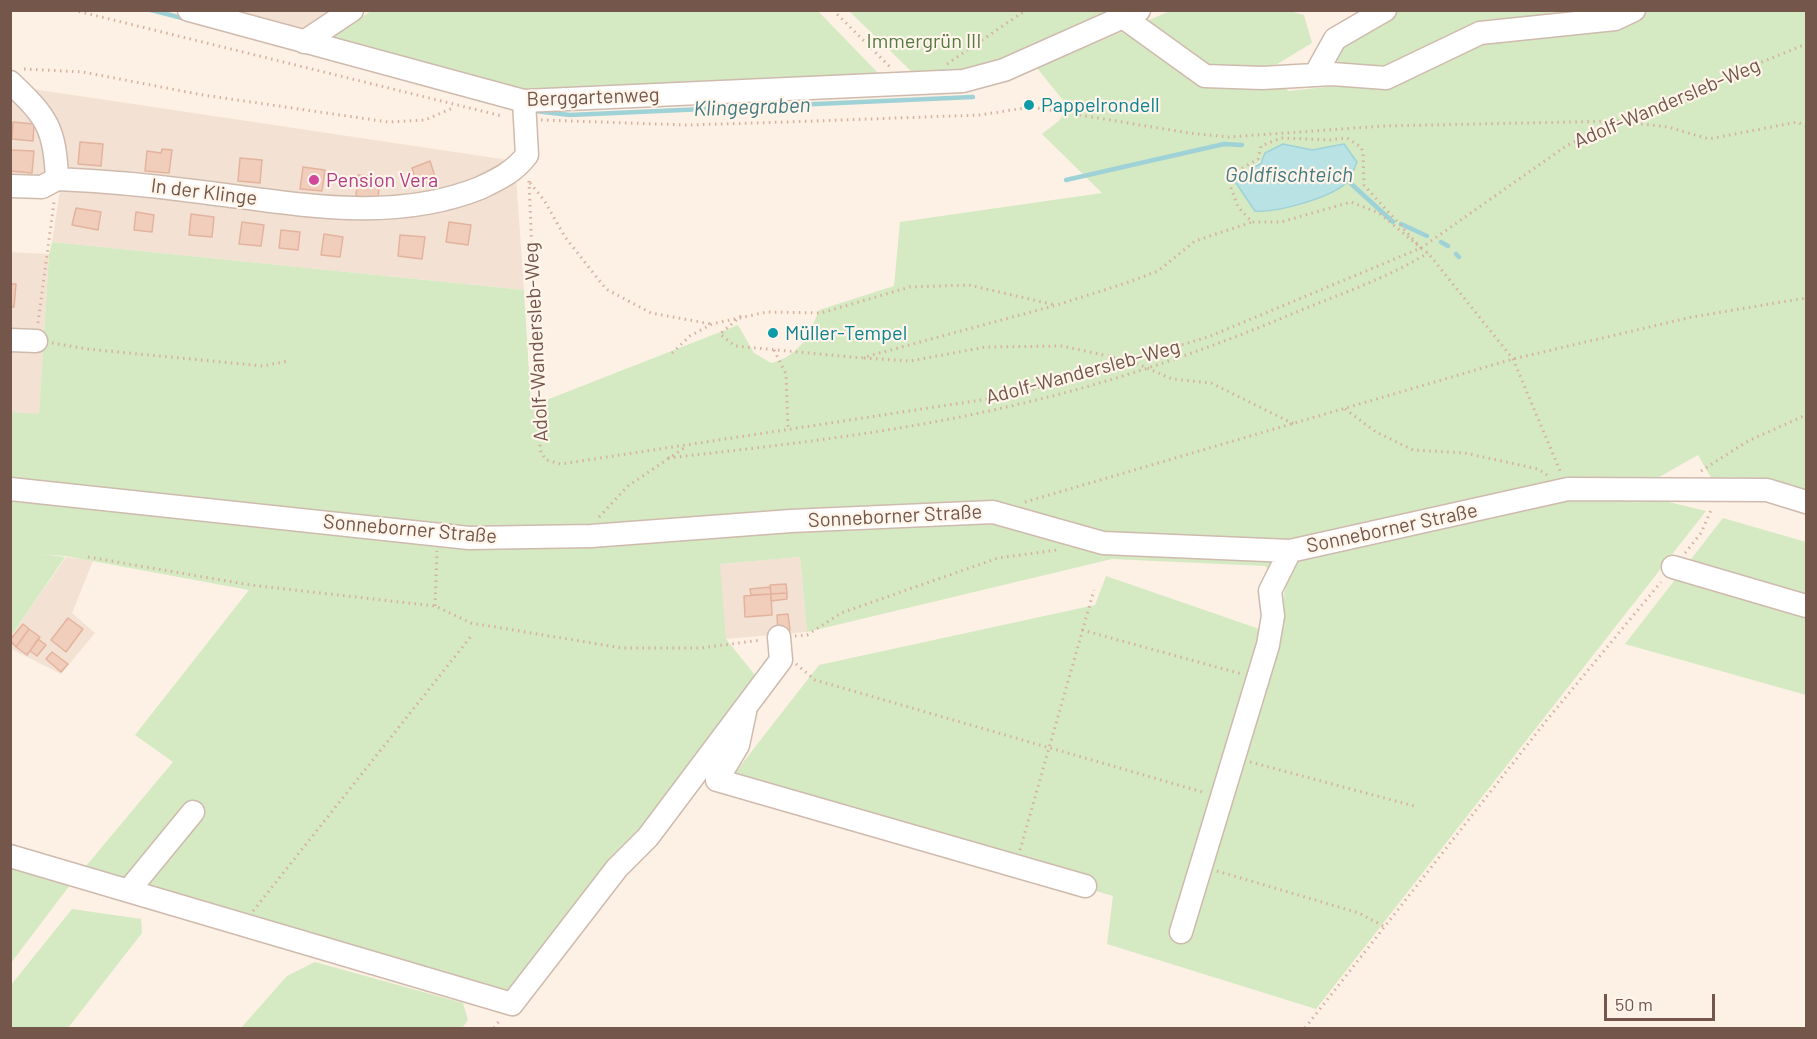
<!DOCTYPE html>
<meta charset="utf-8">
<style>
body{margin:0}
#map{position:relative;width:1817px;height:1039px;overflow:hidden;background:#fcf1e4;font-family:Barlow,sans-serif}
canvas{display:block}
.frame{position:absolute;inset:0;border:12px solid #74564a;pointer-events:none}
.scale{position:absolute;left:1604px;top:994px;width:111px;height:27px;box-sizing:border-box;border:3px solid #74564a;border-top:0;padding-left:8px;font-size:18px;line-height:21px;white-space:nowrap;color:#74564a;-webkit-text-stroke:4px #fff5ea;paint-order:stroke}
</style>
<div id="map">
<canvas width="1817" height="1039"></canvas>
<div class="frame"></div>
<div class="scale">50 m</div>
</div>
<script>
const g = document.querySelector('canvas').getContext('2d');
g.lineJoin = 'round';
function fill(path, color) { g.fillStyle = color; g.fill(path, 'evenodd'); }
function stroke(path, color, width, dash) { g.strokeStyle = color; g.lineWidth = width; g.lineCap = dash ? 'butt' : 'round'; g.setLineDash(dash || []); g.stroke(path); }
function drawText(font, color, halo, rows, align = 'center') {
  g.font = font + ' Barlow,sans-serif'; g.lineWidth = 4.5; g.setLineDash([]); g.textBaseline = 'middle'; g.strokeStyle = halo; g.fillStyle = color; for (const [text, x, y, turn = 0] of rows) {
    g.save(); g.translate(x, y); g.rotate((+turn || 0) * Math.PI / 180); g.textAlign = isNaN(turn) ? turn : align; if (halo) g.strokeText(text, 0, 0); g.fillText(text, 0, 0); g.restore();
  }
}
fill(new Path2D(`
 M227,11H333L303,31Z
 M26,88L515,161L524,290L52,242L60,190Z
 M10,92L32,110L48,158L44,181L11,178Z
 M10,252L49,254L39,415L11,412Z
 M66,557L93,561L72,613L95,633L61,674L11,649V636Z
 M800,557L807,632L726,639L719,564Z`), '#f3e2d3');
fill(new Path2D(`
 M1286,10L1304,15L1312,43L1274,66L1288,91L1364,83L1348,76L1318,46L1381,11H1806V495L1714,483L1698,455L1631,493L1706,511L1316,1009L1107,944L1113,896L727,783L819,665L1095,605L1106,576L1265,631L1274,647L1286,584L1265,566L1112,559L807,632L800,557L720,564L726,639L759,680L507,995L86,866L173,762L135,735L249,590L65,556L40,554L65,557L11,636V412L39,414L49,254L52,242L524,290L531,406L738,325L754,353L771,363C799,356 809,336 819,310L894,286L900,222L1102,193L1042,134L1060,120L1066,104L1037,68L1170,11ZM1283,144L1312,150L1344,144L1256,211L1234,180Z
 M371,11H818L878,73L532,92L332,37Z
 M849,11H1119L972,72L913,73Z
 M1723,518L1806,542V695L1625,644Z
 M11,864L73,881L11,963Z
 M72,909L141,919L142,933L68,1028H11V985Z
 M315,962L463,1003L468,1020L462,1028H241L287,976Z`), '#d5e9c3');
const water = new Path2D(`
 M1283,144L1312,150L1344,144L1357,162C1354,168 1352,175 1349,180C1335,197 1277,213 1255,211L1234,180L1261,163L1265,153Z`);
fill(water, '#b9e2e5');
stroke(water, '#9fd2d7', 1.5);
stroke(new Path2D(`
 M151,10L186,19
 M535,111L570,115L973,97
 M1343,179L1348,181L1393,222
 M1066,180L1224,144L1242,145
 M1401,224L1427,236
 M1441,242L1448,246
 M1456,254L1459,257`), '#9fd2d7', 4.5);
const building = new Path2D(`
 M13,122L34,124L33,141L12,139Z
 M80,142L103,144L101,166L78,164Z
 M162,149L172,150L169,173L145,171L147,151L161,153Z
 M10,150L34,151L32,173L10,171Z
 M240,158L262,160L260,183L238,181Z
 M430,161L436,180L418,187L412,168Z
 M303,167L325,170L322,191L300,189Z
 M358,175L380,177L378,199L356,196Z
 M76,208L101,212L98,230L72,225Z
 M136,212L154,215L152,232L134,230Z
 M191,214L214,217L212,237L189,235Z
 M242,222L264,225L261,246L239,244Z
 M449,222L471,225L468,245L446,242Z
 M281,230L300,232L298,250L279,248Z
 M324,234L343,237L340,257L321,255Z
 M400,235L425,237L422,259L398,256Z
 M10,284H16L14,307H10Z
 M767.5 333a5.5 5.5 0 1 1 11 0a5.5 5.5 0 1 1-11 0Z
 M786,584L787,593L771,594L770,585Z
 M770,587L771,594L751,595L750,589Z
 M787,593V599L771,601V594Z
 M771,594L772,615L745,617L744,596Z
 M788,614L790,630L778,632L777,615Z
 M68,618L83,629L66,652L51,640Z
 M23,624L29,629L16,647L10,640Z
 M29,629L40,637L27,655L16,647Z
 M38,639L46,645L37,656L30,651Z
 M52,652L68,664L61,672L46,659Z`);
fill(building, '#f1cdbc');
stroke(building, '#e3b39d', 1.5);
const minor = new Path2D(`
 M189,10L524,101L963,81L1004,70L1139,10
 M1123,17L1205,76L1262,78L1332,74L1386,78L1480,33L1615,19L1634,10
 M304,42L352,10
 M1315,75L1335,39L1385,10
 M10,82C47,117 55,128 57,179C103,181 148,185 193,191C288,202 388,225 480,188C499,179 514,172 527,155L524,101
 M10,186L42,187L57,179
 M10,340L36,341
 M10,489L469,538L591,536L791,521L993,512L1103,543L1290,551L1568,489L1767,490L1806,502
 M1673,567L1806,606
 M745,712L738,745L717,780L1085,886
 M10,856L512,1004L617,868L648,837L781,660L779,637
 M129,890L193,812
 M1181,932L1268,645L1273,616L1270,591L1290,551`);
stroke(minor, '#cfbaae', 25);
stroke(new Path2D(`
 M73,10L502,116
 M645,10H671
 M833,10L890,67
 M947,64L1026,10
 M24,69L83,72L203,95L388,122L425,120L455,107
 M541,120L687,125L787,122L980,115L1031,107L1189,133L1229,137L1383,126L1618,121L1668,127L1709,139L1797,122L1806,126
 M529,181L540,450L546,460L561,464L1014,395L1208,337L1421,248L1566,146L1618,121L1806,44
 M530,183L544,200L565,237L606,289L651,313L711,324
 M1421,248L1364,185L1363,153L1361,147L1347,138L1329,140L1281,138L1261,146L1258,159L1227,177L1238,207L1252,222H1281L1351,202L1379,213L1421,248L1428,253L1513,359L1561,473
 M741,316L720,334L735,346L861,358L1057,305L1126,283L1158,271L1195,241L1252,222
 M38,323L54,202
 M52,343L87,349L263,366L288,361
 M774,350L786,374L788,429
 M672,353L690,336L712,324L767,312L821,313L910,287L969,285L1055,305
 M864,358L910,361L986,347L1062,346L1131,361L1172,379L1211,383L1294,424
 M1345,409L1376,432L1413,450L1465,453L1538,469L1547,475
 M668,458C784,445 901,432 1015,405C1112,383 1207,350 1299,311C1343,293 1387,278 1428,253
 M1701,471L1748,441L1806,415
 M1025,502L1513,359L1692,317L1806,298
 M599,517L628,486L684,448
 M1685,553L1701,533L1712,508
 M88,557L250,585L435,606L471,623L622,648H700L762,640
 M435,606L437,551
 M1082,630L1242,674
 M795,636L807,635L841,613L998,558L1057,550
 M796,664L815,680L1206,793
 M1250,762L1418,807
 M1020,850L1094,590
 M1217,871L1359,913L1385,927
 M253,911L472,635
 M494,1028L500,1020
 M1305,1028L1546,721L1661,582`), '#d6b19f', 3, [1.5, 4.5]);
stroke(minor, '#fff', 22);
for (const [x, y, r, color] of [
 [1029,105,6,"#0f9aa8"],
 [314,180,6,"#d1479c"],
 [773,333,6,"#0f9aa8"]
]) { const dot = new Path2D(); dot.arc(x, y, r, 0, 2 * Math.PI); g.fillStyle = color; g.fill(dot); stroke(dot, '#fff5ea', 2); }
drawText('20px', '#567942', '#fff5ea', [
 ["Immergrün III",924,41]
]);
drawText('20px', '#74564a', '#fff5ea', [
 ["Berggartenweg",593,97,-2],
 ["Adolf-Wandersleb-Weg",1667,103,-23],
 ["In der Klinge",204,192,7],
 ["Adolf-Wandersleb-Weg",536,342,-93],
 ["Adolf-Wandersleb-Weg",1083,372,-15],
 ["Sonneborner Straße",895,516,-3],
 ["Sonneborner Straße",1392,528,-12],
 ["Sonneborner Straße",410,529,5]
]);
drawText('20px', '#0d838f', '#fff5ea', [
 ["Pappelrondell",1041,105],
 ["Müller-Tempel",785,333]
], 'left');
drawText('20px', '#b23c85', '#fff5ea', [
 ["Pension Vera",326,180]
], 'left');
drawText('italic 21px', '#417a80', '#fff5ea', [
 ["Klingegraben",752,107,-2],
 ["Goldfischteich",1289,175]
]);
</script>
